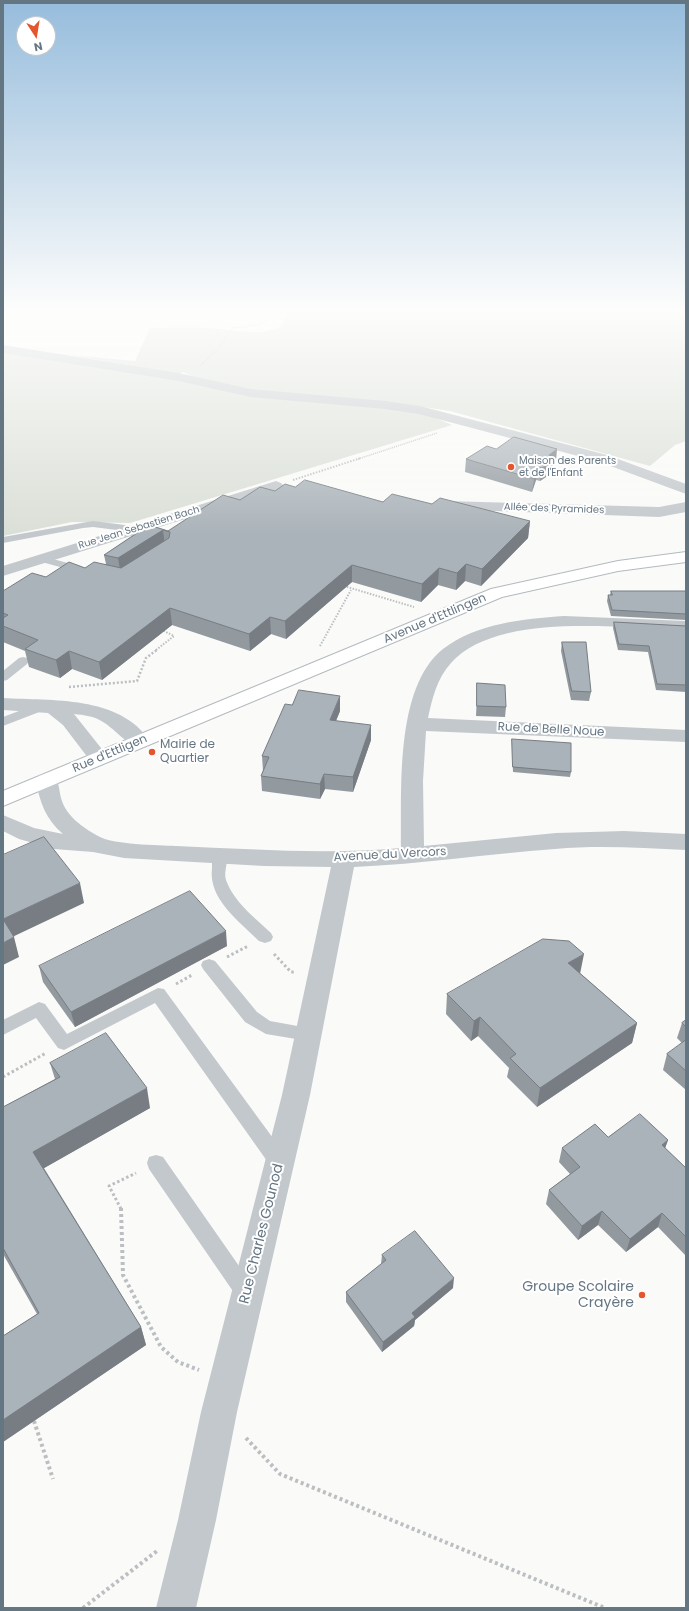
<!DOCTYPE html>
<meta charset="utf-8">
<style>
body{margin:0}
#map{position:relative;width:689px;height:1611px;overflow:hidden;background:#fafaf8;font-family:Poppins,sans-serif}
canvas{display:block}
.frame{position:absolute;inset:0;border:4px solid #657683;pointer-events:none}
.north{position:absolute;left:16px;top:16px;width:40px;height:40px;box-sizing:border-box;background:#fff;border:1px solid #c1c8cd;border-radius:50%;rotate:168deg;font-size:11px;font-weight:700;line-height:16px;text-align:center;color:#657683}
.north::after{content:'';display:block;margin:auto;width:14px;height:18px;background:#e4572e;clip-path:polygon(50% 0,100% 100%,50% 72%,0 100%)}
</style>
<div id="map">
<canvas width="689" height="1611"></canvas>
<div class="frame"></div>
<div class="north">N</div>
</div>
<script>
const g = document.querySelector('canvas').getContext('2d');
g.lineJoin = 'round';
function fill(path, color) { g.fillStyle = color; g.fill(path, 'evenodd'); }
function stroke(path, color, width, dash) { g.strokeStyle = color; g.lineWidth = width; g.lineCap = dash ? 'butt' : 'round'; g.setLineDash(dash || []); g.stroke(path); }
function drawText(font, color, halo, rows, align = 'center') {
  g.font = font + ' Poppins,sans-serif'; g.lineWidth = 4; g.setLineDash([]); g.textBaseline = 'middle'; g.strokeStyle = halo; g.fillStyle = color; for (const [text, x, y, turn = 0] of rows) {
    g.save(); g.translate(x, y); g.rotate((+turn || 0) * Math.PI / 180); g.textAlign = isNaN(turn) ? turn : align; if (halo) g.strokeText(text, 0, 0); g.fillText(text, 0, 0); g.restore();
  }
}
fill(new Path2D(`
 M289,309H682L686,314V441L675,445L650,466L450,411L410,405L254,391L197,378L183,372L179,374L70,355L135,361L150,328C169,328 188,327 207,328C232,329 256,337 281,327Z
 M3,351L191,382L245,396L422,412L452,425L130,523L72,522L3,536Z`), '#dadfd7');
const secondary = new Path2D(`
 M686,552V562L618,571L502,597L3,806V791L491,589L618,561Z`);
stroke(secondary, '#b3babf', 2);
stroke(new Path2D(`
 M3,311L4,309
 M201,365L219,348L232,328C249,326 266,328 273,309
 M358,459L437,433`), '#bbbfc2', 1.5, [1, 1]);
stroke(new Path2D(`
 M293,480L361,458
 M344,586L414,607
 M320,646L351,590
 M156,650L174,636L162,630`), '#bbbfc2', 2, [1.5, 1.5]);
stroke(new Path2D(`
 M69,687L137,681L146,658L158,649`), '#bbbfc2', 2.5, [2, 2]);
stroke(new Path2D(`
 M274,954L291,972H295
 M227,957L248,946
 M176,984L192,975
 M3,1077L46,1053
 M121,1209L109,1186L136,1173`), '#bbbfc2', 3, [2.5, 2.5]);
stroke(new Path2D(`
 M121,1208L123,1275L161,1347L178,1362L199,1370
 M34,1421L53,1479
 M246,1438L280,1474L605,1608
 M83,1608L157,1551`), '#bbbfc2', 4, [3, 3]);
fill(new Path2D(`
 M93,521L133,526L138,529L133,532L93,527L83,528L3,543V537Z
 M42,556L86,568L87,570L82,573L38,561L37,559L38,557Z
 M23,657L27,658L29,661L27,664L7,680L3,681V671L19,658Z
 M43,702L49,706L47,709L3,726V717Z
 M220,851L225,852C230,861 223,871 226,880C234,902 254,917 271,933L273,937L271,941L265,943L259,941C239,921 208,899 212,868C212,862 212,857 215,852Z
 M209,959L215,961L257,1012L270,1021L314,1029L317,1034L314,1039L308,1041L266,1034L245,1022L203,969L201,965L203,961Z
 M158,988L164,989L286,1156L288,1162L286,1168L279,1170L272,1168L155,1003L64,1050L58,1048L36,1018L3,1035V1020L39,1002L45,1004L67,1034Z
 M156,1155L163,1157L253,1286L256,1293L253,1300L246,1303L239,1300L149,1169L147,1163L149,1157Z`), '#c3c8cc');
fill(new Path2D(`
 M3,345L179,373L250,389L385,401L420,406L607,455L686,484V494L597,461L419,414L385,409L250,397L179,381L3,353Z
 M276,481L281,483L284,486L281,489L3,576V566Z
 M446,501L659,507L686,502V512L659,517L440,509L438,506L440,503Z
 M564,616L686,621V631C624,628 497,611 451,663C437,678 432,699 428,718L686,730V742L426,731L423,781L424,846L556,833L624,831L686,834V850C642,848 599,845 555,849C488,854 421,864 354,867L310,1095L237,1412L216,1520L196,1608H156L178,1520L201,1412L282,1095L331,867L264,866L124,858L93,852L54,849L19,839L3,831V815L34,828L63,834C46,820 39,801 36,780L39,775L47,773L55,775C59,782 59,790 61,798C66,816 82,827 98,836C113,845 158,845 176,846C251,849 326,855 401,848C402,792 394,688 443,649C477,623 523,619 564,616Z
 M3,698C52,701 119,695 150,741L147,745C129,750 118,731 103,722C94,716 84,715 74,714L109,758L106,763L99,765L92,763L63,725L48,713L3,710Z`), '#c3c8cc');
fill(secondary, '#fff');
fill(new Path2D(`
 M496,449L556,461L553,463L552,473L540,481L536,480L532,492L465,472L466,459Z
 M295,487L383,502L432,504L530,521L528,538L481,586L465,581L456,590L438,585L421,602L352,582L286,639L271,634L250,651L172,625L102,680L72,669L60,678L29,667L25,651L3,642V591L46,577L85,568L106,564L104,555L149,525L168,531L240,500L275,491Z
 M611,591H686V620L611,616L607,601L608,595H610Z
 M614,622L686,626V692L656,690L648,652L618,650L613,628Z
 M562,642L591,692L589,701L571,700L561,651Z
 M477,683L506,707L505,717L476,716L477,694Z
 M340,711L336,721L371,740L353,792L325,789L320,799L262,791L261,776L263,771L262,756Z
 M512,739L571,772L570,777L513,772L512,745Z
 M227,946L75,1027L43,982L39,966Z
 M580,973L637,1023L632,1043L537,1107L507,1077L509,1068L478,1036L471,1041L446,1014L447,994Z
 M686,1020V1090L663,1070L667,1054L682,1043L677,1038L682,1023Z
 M50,1063L150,1108L44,1168L141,1327L146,1345L3,1442V1336L37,1314L3,1254V1107L55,1079Z
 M608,1137L668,1140L665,1148L686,1168V1256L658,1227L626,1252L598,1225L578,1240L546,1204L549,1190L570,1174L559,1162L562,1148Z
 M382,1255L453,1288L415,1320L414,1326L382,1352L346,1302V1292L381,1264Z`), '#929a9f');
fill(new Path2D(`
 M557,449L556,461L553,463L552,473L540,481L542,468L549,455Z
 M538,467L536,480L532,492L534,479Z
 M530,521L528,538L481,586L482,569Z
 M163,530L165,547L121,575L118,558Z
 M466,564L465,581L456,590L457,573Z
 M352,565V582L286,639L285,621Z
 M439,568L438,585L421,602L422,584Z
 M170,608L172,625L102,680L99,662Z
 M270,617L271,634L250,651L249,634Z
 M69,651L72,669L60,678L56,660Z
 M340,696V711L330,735V720Z
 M371,725V740L353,792V777Z
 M324,774L325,789L320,799V784Z
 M80,883L84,903L8,939L3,919Z
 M226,931L227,946L75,1027L71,1012Z
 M14,937L19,957L3,965V943Z
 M584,954L580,974L568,963Z
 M480,1017L478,1036L471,1041L474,1021Z
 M637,1023L632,1043L537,1107L540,1088Z
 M147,1088L150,1108L39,1171L33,1152Z
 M668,1140L663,1154L662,1145Z
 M602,1211L598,1225L578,1240L582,1226Z
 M662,1213L658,1227L626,1252L630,1239Z
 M454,1278L453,1288L415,1320L414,1326L382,1352L383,1342L412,1313Z
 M141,1327L146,1345L3,1442V1420Z`), '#777d82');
const building = new Path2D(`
 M514,437L557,449L549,455L553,460L542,468L538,467L534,479L466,459L487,446L496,449Z
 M305,480L383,502L392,494L432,504L440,498L530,521L482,569L466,564L457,573L439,568L422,584L352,565L285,621L270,617L249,634L170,608L99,662L69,651L56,660L25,649L38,640L3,626V618L8,615L3,613V591L32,573L46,577L69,562L85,568L94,562L121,568L169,538L170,532L163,530L118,558L104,555L149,525L168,531L223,495L240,500L260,487L275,491L285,484L295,487Z
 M611,591H686V614L612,610L608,595H612Z
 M614,622L686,626V685L657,684L649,646L619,644Z
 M562,642H586L591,692L572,691Z
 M477,683L505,685L506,707L477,706Z
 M299,690L340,696L330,720L371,725L353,777L324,774L320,784L261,776L269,757L262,756L285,704L292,705Z
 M512,739L571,743V772L513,767Z
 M44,837L80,883L3,919V855Z
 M190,891L226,931L71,1012L39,966Z
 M3,919L14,937L3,943Z
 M543,939L569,941L584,954L568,963L637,1023L540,1088L510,1058L516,1054L480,1017L474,1021L447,994Z
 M686,1020V1027L682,1023Z
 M106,1033L147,1088L33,1152L141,1327L3,1420V1336L39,1313L3,1248V1107L60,1077L50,1063Z
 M686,1040V1071L667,1054Z
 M640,1114L668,1140L662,1145L686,1168V1237L662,1213L630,1239L602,1211L582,1226L549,1190L580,1167L562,1148L595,1124L608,1137Z
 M415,1231L454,1278L412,1313L415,1317L383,1342L346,1292L386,1260L382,1255Z`);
fill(building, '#aab3b9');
stroke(building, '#777d82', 1);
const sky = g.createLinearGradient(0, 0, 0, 535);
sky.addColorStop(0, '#96bcdc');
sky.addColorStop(0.58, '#fdfdfc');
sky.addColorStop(1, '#fdfdfc00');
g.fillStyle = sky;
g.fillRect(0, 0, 689, 535);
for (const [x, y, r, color] of [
 [511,467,4,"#e4572e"],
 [152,752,4,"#e4572e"],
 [642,1295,4,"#e4572e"]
]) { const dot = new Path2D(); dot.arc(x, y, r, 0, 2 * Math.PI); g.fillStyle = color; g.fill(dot); stroke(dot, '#fff', 1.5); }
drawText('10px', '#657683', '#fff', [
 ["Maison des Parents",519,461],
 ["et de l'Enfant",519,473]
], 'left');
drawText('10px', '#657683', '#fff', [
 ["Allée des Pyramides",554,509,2],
 ["Rue Jean Sebastien Bach",139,528,-17]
]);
drawText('12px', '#657683', '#fff', [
 ["Avenue d'Ettlingen",435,619,-23],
 ["Rue de Belle Noue",551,730,3],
 ["Rue d'Ettligen",110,754,-23],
 ["Avenue du Vercors",390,855,-3]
]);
drawText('12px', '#657683', '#fff', [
 ["Mairie de",160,745],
 ["Quartier",160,759]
], 'left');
drawText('14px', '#657683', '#fff', [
 ["Rue Charles Gounod",262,1234,-76]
]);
drawText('14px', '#657683', '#fff', [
 ["Groupe Scolaire",634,1287],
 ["Crayère",634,1303]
], 'right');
</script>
